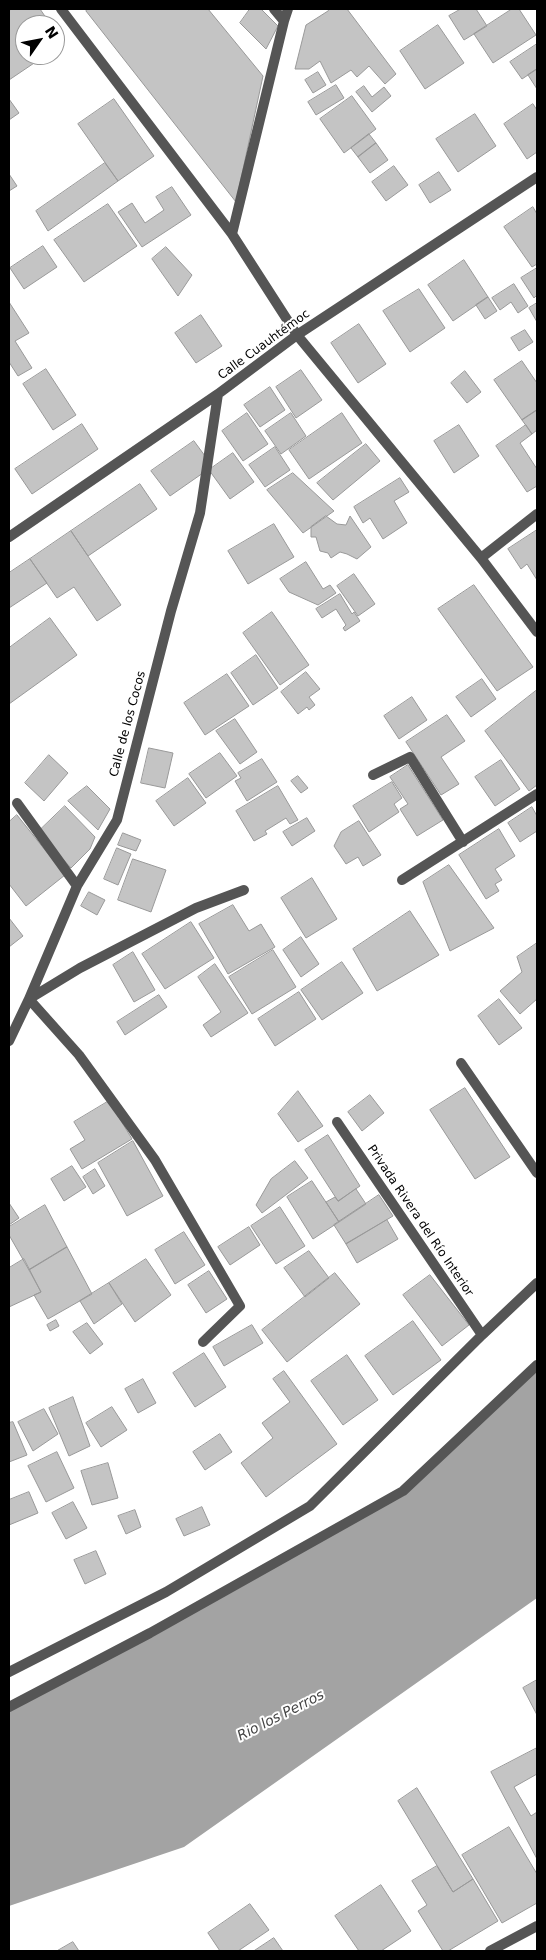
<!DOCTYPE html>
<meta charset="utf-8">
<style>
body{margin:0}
#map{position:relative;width:546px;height:1960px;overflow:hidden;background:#fff;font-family:"DejaVu Sans",sans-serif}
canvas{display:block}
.frame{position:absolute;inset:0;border:10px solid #000;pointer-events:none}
.north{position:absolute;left:15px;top:15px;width:50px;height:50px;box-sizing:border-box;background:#fff;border:1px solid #999;border-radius:50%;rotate:57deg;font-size:14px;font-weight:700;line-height:20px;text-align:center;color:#000}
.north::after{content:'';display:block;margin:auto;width:18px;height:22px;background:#000;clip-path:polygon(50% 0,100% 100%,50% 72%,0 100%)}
</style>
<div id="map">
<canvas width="546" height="1960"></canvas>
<div class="frame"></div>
<div class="north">N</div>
</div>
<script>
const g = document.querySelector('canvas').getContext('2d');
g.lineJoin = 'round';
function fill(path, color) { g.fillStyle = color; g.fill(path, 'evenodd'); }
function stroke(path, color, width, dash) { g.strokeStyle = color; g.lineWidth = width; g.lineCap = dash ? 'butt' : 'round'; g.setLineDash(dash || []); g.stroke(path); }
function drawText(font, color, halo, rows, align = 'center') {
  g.font = font + ' "DejaVu Sans",sans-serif'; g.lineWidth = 4; g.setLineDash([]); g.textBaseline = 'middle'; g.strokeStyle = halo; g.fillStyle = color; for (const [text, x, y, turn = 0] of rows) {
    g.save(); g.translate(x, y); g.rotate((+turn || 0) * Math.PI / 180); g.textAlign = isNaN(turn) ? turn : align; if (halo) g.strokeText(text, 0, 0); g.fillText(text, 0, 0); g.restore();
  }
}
fill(new Path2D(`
 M537,1365V1598L184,1847L9,1906V1707L403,1491Z`), '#a3a3a3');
const building = new Path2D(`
 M12,9H40L51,25H25V55H46L9,80V11Z
 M89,9H208L263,76L236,202L86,11Z
 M250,9H261L278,26L266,49L240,23Z
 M329,9H347L396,74L385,84L369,66L357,77L351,70L331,83L320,61L309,69H295L306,25L328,11Z
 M461,9H476L487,26L464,40L449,16Z
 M512,9H519L536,35L493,63L474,34Z
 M438,25L464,63L425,89L400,51Z
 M55,31L64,43L55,49Z
 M537,44V69L522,79L510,62Z
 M537,69V89L528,75Z
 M318,72L326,85L313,93L305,80Z
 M336,85L344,98L316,115L308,102Z
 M364,86L372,97L384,87L391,96L372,112L356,92Z
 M352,96L376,129L344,153L320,119Z
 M9,99L19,113L9,120Z
 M114,99L154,156L118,181L78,124Z
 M533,104L537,110V152L527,159L504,124Z
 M475,114L496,146L458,172L436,139Z
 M369,134L376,143L358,157L351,148Z
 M376,143L388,160L370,173L358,157Z
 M105,163L118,181L48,231L36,211Z
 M394,166L408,185L386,201L372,182Z
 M439,172L451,190L430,203L419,185Z
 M9,174L17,186L9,191Z
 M172,187L191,215L142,247L118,212L132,203L145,223L164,210L156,197Z
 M108,204L137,246L84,282L54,240Z
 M533,207L537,214V264L532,267L504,227Z
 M43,246L57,267L24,289L10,268Z
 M166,247L192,275L178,296L152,259Z
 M464,260L488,297L453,321L428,285Z
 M537,268V295L534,298L521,278Z
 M514,284L528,306L518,313L511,302L500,310L492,298Z
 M419,289L445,328L410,352L383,311Z
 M488,297L497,311L485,319L476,305Z
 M9,302L29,333L15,341L32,368L18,376L9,362Z
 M537,303V322L529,308Z
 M201,315L222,346L196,363L175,333Z
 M359,324L386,364L358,383L331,343Z
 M525,330L533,342L519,351L511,338Z
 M522,361L537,383V410L522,420L494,380Z
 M46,369L76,415L53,430L23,384Z
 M301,370L322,400L296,418L276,387Z
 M465,371L481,392L467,403L451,383Z
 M270,387L285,410L260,427L244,405Z
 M537,410V430L532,434L522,420Z
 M247,413L268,444L243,461L222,431Z
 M291,413L306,436L281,454L265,431Z
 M342,413L362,443L309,479L289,450Z
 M82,424L98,449L32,494L15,469Z
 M459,425L479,456L454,473L434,441Z
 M526,425L532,434L520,443L537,469V486L527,492L496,446Z
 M194,441L205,456L203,473L170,496L151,471Z
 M366,444L380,461L333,500L317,483Z
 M275,447L290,470L265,487L249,465Z
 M233,453L254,482L230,499L209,470Z
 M293,473L334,511L303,533L267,490Z
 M400,478L409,492L394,501L407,523L383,539L370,518L363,523L354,507Z
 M140,484L157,509L88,556L71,531Z
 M326,516L337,524L346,525L350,516L371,547L357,559L347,554L340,552L331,558L328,553L320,551L316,537H311V527Z
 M274,524L294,557L248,584L228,551Z
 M537,530V580L527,564L521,569L508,549Z
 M71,531L121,605L97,621L74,587L57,598L30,559Z
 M30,559L47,583L9,608V573Z
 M306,562L323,589L330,585L336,593L318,605L289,592L280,579Z
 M354,574L375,604L358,616L337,586Z
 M474,585L533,667L497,691L438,609Z
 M340,594L352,614L354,612L360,621L345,631L343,628L346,625L336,609L322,618L316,609Z
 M272,612L309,665L280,685L243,633Z
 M50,618L77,655L9,704V648Z
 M256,655L278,688L253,705L231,673Z
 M306,672L320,689L309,697L315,705L309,710L307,707L298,714L281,692Z
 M227,674L249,706L205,735L184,703Z
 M482,679L496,699L471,717L456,697Z
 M537,690V785L529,791L485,731Z
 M412,697L427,720L399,739L384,716Z
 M447,715L465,741L441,757L459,784L441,795L406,742Z
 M235,719L257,752L240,764L216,731Z
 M149,748L173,753L165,788L141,783Z
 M220,753L237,776L206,798L189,774Z
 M49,755L68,773L44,801L25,783Z
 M262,759L277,782L247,801L235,781L241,778L238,773Z
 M501,760L520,789L495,806L475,777Z
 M408,765L443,820L417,836L400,809L408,804L390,777Z
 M298,776L308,788L301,793L291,781Z
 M188,778L206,803L174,826L156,801Z
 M392,782L402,798L394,804L399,812L369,832L353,806Z
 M87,786L110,809L98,830L68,801Z
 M278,786L298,820L290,824L286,818L265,831L267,834L254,841L236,811Z
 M65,806L95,837L90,849L71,868L38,832Z
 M532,807L537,816V831L520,842L508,823Z
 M17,815L65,875L26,906L9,884V822Z
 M307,818L315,831L292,846L283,832Z
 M359,821L381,855L363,866L358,857L346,864L334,846L341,832Z
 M499,829L515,856L495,869L502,880L495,884L499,891L486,899L459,855Z
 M123,833L141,840L136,851L118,845Z
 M117,848L131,854L118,885L104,879Z
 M133,859L166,870L151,912L118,900Z
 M449,865L494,928L450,951L423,882Z
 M312,878L337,919L306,938L281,898Z
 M89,892L105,900L97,915L81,906Z
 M233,905L249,931L261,924L275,947L228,974L199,924Z
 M410,911L439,955L377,991L353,949Z
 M9,918L23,936L9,947Z
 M191,922L214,958L165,989L142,954Z
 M301,937L319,964L301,977L283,950Z
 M537,943V999L520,1014L500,991L522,972L517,957Z
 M273,950L296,987L252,1014L229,977Z
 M133,952L155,990L134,1002L113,965Z
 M342,962L363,993L322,1020L301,990Z
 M215,964L248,1013L211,1037L203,1025L221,1012L198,977Z
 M299,992L316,1019L275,1046L258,1019Z
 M159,995L167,1007L125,1035L117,1022Z
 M499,999L522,1028L499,1045L478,1016Z
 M465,1088L510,1157L475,1179L430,1110Z
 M298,1091L323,1126L298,1142L278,1114Z
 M370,1095L384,1113L362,1131L348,1112Z
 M109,1101L132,1139L82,1169L70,1149L85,1140L74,1122Z
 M328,1135L360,1186L338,1201L305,1150Z
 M133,1141L163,1196L127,1216L98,1163Z
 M295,1161L308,1178L262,1213L256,1205L271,1179Z
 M72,1166L86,1187L64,1201L51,1179Z
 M95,1169L105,1186L93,1194L83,1177Z
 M312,1181L339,1222L313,1239L287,1197Z
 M356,1189L366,1204L339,1222L326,1202L335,1197L338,1201Z
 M379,1195L393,1216L346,1244L334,1225Z
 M9,1203L19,1218L9,1225Z
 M45,1205L67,1247L29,1270L9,1235V1227Z
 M280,1207L305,1246L276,1264L251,1226Z
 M387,1220L398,1239L357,1263L346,1244Z
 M249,1227L260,1245L230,1265L218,1247Z
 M184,1232L205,1265L175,1284L155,1250Z
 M67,1247L92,1294L48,1319L34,1295L41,1292L29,1270Z
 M309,1251L329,1278L305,1297L284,1268Z
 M24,1259L41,1292L9,1307V1268Z
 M146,1259L171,1295L135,1322L109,1283Z
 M209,1271L227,1299L206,1313L188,1285Z
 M335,1273L360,1304L287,1362L262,1330Z
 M430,1275L469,1325L442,1346L403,1295Z
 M109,1283L122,1304L94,1324L80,1301Z
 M56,1320L59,1326L50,1331L47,1325Z
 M413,1321L441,1360L393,1395L365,1356Z
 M87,1323L103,1344L90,1354L73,1332Z
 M252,1325L263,1343L224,1366L213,1347Z
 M204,1353L226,1387L195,1407L173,1373Z
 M347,1355L378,1400L343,1425L311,1381Z
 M284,1371L337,1444L266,1497L241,1463L273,1438L262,1423L290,1402L273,1379Z
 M143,1379L156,1403L138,1413L125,1389Z
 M73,1397L90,1446L69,1456L49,1408Z
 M112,1407L127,1430L101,1447L86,1423Z
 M44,1409L58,1434L33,1451L18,1422Z
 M13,1422L27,1455L9,1462V1423Z
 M220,1434L232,1452L205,1470L193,1452Z
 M57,1452L74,1488L46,1502L28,1466Z
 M108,1463L118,1498L92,1505L81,1471Z
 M29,1492L38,1513L9,1525V1500Z
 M73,1502L87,1528L66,1539L52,1513Z
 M202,1507L210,1525L184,1536L176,1519Z
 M135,1510L141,1527L126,1534L118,1516Z
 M96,1551L106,1574L85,1584L74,1560Z
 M537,1680V1715L523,1688Z
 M537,1748V1774L514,1787L531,1816L537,1812V1859L491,1772Z
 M417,1788L473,1879L453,1892L398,1801Z
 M509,1827L537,1874V1903L502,1923L462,1855Z
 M437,1866L453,1892L473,1879L498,1921L448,1951H443L418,1911L427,1905L412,1881Z
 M381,1885L411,1931L381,1951H359L335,1916Z
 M250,1904L269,1930L238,1951H220L208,1933Z
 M274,1938L283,1951H254Z
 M73,1942L79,1951H57Z`);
fill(building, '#c4c4c4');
stroke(building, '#999', 1);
stroke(new Path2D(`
 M61,9L232,234L297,335L481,558L537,632
 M274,9L284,21
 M232,234L284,21L288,9
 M9,537L218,394L297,335L537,177
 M481,558L537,514
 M373,775L410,757L463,842
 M17,803L77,886
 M402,880L537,794
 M9,1041L29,999L77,886L117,820L171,611L200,513L218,394
 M461,1063L537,1173
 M337,1122L482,1335
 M203,1342L240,1306L155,1160L79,1055L29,999L80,968L196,908L244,890
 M9,1672L166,1592L310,1506L482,1335L537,1283
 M9,1707L150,1633L403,1491L537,1365
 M490,1951L537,1926`), '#555', 10);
drawText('12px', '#000', '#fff', [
 ["Calle Cuauhtémoc",264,345,-36],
 ["Calle de los Cocos",128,724,-75],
 ["Privada Rivera del Río Interior",420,1221,56]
]);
drawText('italic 14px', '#444', '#fff', [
 ["Rio los Perros",281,1716,-27]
]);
</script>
